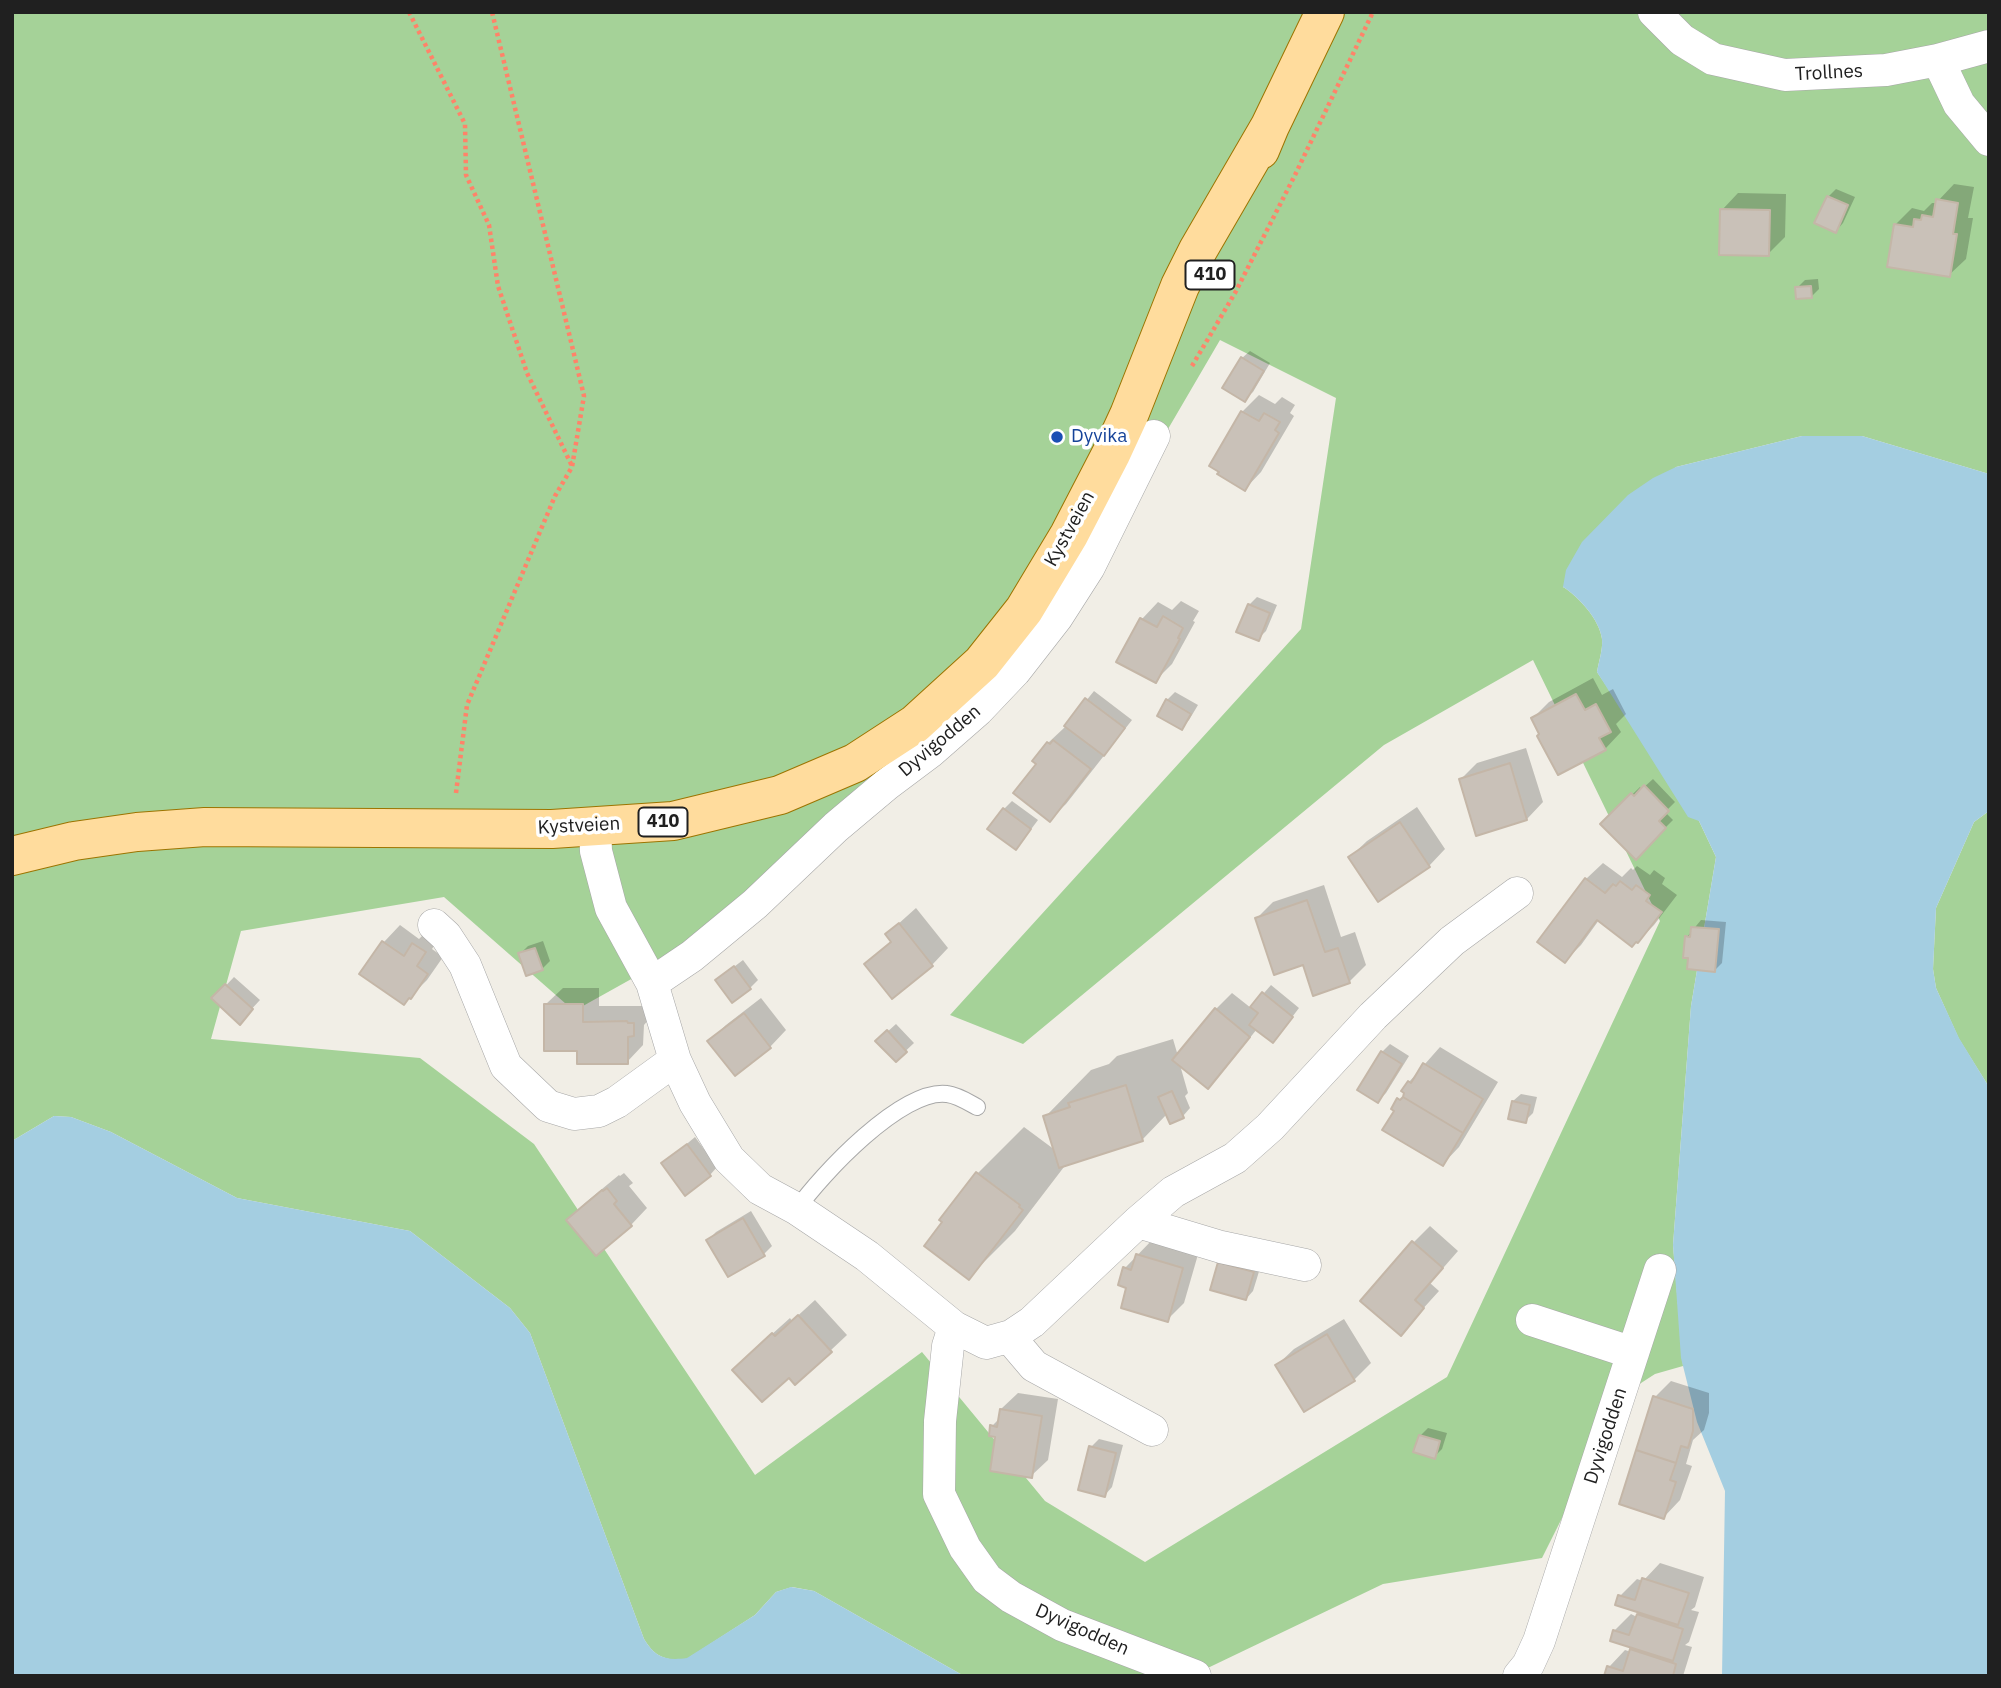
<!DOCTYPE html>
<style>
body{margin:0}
#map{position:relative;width:2001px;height:1688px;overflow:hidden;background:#f1eee6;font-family:"IBM Plex Sans",sans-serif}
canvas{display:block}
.frame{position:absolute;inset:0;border:14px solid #202020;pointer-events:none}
</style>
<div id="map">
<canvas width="2001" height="1688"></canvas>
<div class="frame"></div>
</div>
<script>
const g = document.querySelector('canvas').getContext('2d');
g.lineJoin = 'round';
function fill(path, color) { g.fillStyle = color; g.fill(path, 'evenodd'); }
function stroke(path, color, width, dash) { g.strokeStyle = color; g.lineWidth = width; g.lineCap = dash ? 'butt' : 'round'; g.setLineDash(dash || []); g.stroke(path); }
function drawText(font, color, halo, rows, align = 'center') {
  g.font = font + ' "IBM Plex Sans",sans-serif'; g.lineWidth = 7; g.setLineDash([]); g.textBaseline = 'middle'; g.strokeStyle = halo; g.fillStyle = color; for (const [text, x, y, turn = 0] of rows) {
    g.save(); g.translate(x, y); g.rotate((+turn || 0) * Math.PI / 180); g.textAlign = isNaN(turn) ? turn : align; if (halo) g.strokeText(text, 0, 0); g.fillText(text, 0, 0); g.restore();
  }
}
fill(new Path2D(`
 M12,12H1989V474L1862,436H1802L1676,467L1563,587C1578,596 1600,620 1602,639C1603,649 1599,661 1597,672L1699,821L1716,857L1691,1006L1673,1245L1683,1366L1655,1374L1624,1394L1542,1558L1383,1584L1191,1676H964L814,1591L792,1587L776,1592L755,1615L687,1659C665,1661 655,1657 644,1639L530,1333L510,1308L410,1231L237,1198L111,1132L71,1117L54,1116L12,1141ZM1220,340L1336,398L1301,629L950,1015L1023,1044L1384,745L1533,660L1660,921L1447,1377L1145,1562L1045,1501L922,1352L755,1475L534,1144L420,1058L211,1039L241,931L444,897L574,1011L660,963L1036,655Z
 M1989,811V1087L1959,1039L1936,988L1933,969L1936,908L1974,822Z`), '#a5d298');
fill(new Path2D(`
 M1802,436H1862L1989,474V811L1974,822L1936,908L1933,969L1936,988L1959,1038L1989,1087V1676H1722L1725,1491L1697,1422L1681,1358L1673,1245L1691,1006L1716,857L1699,821L1688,817L1597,672C1599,661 1603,649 1602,639C1600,620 1578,596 1563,587L1566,570L1582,542L1628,495L1653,478L1676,467Z
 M54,1116L71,1117L111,1132L237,1198L410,1231L510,1308L530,1333L644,1639C655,1657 665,1661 687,1658L755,1615L776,1592L791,1587L814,1591L964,1676H12V1141Z`), '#a4cee1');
fill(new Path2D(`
 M1954,184L1974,187L1968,218H1973L1966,259L1949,275L1895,225L1912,208L1924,211L1932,203H1936Z
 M1836,189L1855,197L1843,223L1836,231L1828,197Z
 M1738,193L1786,194L1785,237L1768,254L1722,210Z
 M1818,279L1819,289L1811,297L1797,288L1805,280Z
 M1250,351L1270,363L1253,392L1245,399L1242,358Z
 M1259,395L1275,404L1282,397L1295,405L1290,413L1294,416L1261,472L1245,489L1212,466L1242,412Z
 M1257,597L1277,605L1266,631L1258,639L1249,605Z
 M1181,601L1199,611L1193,621L1195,622L1172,664L1155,681L1142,619L1158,602L1172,610Z
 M1593,678L1602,695L1613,689L1626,714L1616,724L1621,732L1605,749L1541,734L1533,718L1549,702Z
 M1094,691L1132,720L1066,804L1049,820L1048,743L1065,727Z
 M1175,692L1198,705L1189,720L1181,728L1167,700Z
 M1526,748L1543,802L1527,819L1461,779L1477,763Z
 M1653,779L1675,802L1665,812L1673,820L1636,857L1602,824L1640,787L1642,789Z
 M1012,801L1038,820L1023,840L1004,809Z
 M1417,807L1445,849L1429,866L1350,857L1367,841Z
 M1603,863L1622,877L1631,868L1633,870L1637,866L1650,875L1654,870L1665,878L1662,884L1677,895L1654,925L1638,941L1599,920L1581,945L1565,961L1586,879Z
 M1324,885L1341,937L1355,932L1366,965L1349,982L1304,963L1257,918L1273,902Z
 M916,908L948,948L932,965L866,964L892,940L887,934Z
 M1701,920L1726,922L1722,963L1714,971L1690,957L1687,937Z
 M400,925L419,939L430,928L441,935L432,949L443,957L427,980L404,1003L362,974L384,942Z
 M543,941L550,961L542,969L520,954L528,946Z
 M743,960L758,980L750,988L726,973Z
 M234,977L260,1000L247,1014L214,998Z
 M1271,985L1299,1008L1280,1033L1257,1029L1224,1070L1208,1087L1180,1065L1188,1093L1185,1096L1190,1108L1183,1116L1167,1114L1142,1140L1067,1163L1015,1231L969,1277L978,1173L1024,1127L1055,1150L1045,1117L1091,1070L1109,1064L1117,1056L1173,1039L1178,1056L1216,1009L1232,993L1251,1008Z
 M563,988H599V1006H644L650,1018L644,1025L643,1045L627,1062L579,1049L546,1004Z
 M761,998L786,1030L770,1047L709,1041L726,1025Z
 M896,1024L914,1043L896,1060L886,1033Z
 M1390,1044L1409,1056L1386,1093L1378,1101L1382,1052Z
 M1440,1047L1498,1082L1459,1147L1443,1164L1393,1109L1406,1092L1409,1082Z
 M1521,1094L1537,1097L1533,1113L1525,1121L1513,1101Z
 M695,1137L717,1167L710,1175L663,1164Z
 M624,1173L633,1183L629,1186L647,1208L631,1225L568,1220L585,1203L619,1175L620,1176Z
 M751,1211L772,1246L764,1254L708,1240L716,1232Z
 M1430,1226L1458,1251L1430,1283L1439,1291L1401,1333L1413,1243Z
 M1154,1238L1199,1251L1184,1303L1167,1320L1129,1287L1125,1268Z
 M1227,1255L1261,1265L1253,1291L1246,1299L1212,1289Z
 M815,1300L847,1335L830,1351L789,1375L751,1353L790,1318L792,1321Z
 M1344,1319L1371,1363L1354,1380L1304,1410L1277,1365L1294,1349Z
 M1671,1381L1709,1393V1413L1704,1430L1693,1440L1686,1464L1692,1466L1680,1500L1664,1517L1655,1397Z
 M1018,1393L1058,1399L1048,1460L1031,1476L997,1435L992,1426L1000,1418L1001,1409Z
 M1428,1428L1447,1433L1442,1449L1434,1457L1420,1436Z
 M1099,1439L1123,1445L1112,1487L1105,1495L1091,1447Z
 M1660,1563L1704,1577L1695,1607L1691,1610L1699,1612L1689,1642L1685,1645L1692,1647L1683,1676H1608L1609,1667L1625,1650L1631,1652L1635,1647L1614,1631L1631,1614L1637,1617L1641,1612L1620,1596L1637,1579L1643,1581Z`), '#0003');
const building = new Path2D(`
 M1827,196L1848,205L1836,233L1814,223Z
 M1936,199L1958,203L1953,234H1957L1950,277L1887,267L1894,224L1913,227L1914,219L1921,220L1922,215L1933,217Z
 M1720,209L1770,210L1769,256L1719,255Z
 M1811,286L1812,298L1796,299L1795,287Z
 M1241,357L1264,371L1245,402L1222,388Z
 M1241,411L1259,421L1264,413L1280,422L1275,430L1279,433L1245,491L1217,474L1219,472L1209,466Z
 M1248,604L1270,613L1259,641L1236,632Z
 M1163,616L1183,628L1178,638L1180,639L1156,683L1116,662L1140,618L1157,627Z
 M1576,694L1585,710L1596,704L1611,732L1599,738L1606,750L1558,775L1537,736L1539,734L1531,718Z
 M1085,698L1125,728L1104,756L1064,726Z
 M1166,699L1191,714L1182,730L1157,716Z
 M1053,740L1091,769L1050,822L1013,793L1036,764L1032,761L1047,742L1050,744Z
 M1510,763L1527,820L1476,836L1459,779Z
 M1644,785L1669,811L1659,821L1666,828L1636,860L1600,824L1631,793L1634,796Z
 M1003,808L1031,829L1016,850L987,829Z
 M1400,822L1430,867L1378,902L1348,857Z
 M1585,878L1605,893L1613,884L1616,886L1620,881L1632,890L1636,885L1650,895L1646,901L1662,912L1638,943L1636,942L1632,947L1597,920L1565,963L1537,942Z
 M1307,900L1325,952L1338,948L1350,983L1313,996L1303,965L1274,975L1255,918Z
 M899,923L933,966L892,999L864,964L891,942L885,934Z
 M1691,927L1719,929L1715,972L1687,969L1688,958H1683L1685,936L1690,937Z
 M382,941L404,956L412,943L426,952L417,966L428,974L411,999L409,998L404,1005L359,974Z
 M535,948L543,970L526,976L518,953Z
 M734,966L751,989L732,1003L715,980Z
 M225,984L253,1009L240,1025L211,998Z
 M1262,992L1293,1017L1273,1043L1249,1025L1258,1013L1250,1007Z
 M544,1004H583V1022L627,1021L628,1023H634V1036L628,1037V1064H577V1051H544Z
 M1215,1008L1250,1037L1208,1089L1172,1060Z
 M744,1013L771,1048L735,1076L707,1041Z
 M887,1030L907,1052L896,1062L875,1041Z
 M1381,1051L1402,1064L1378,1103L1357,1090Z
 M1423,1063L1483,1099L1463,1133L1403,1097L1404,1093L1401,1091L1408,1081L1411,1083Z
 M1126,1085L1143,1141L1059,1168L1043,1116L1070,1107L1068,1103Z
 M1172,1091L1184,1118L1170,1124L1158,1097Z
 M1403,1097L1463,1133L1443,1166L1382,1130L1394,1111L1391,1109L1397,1098L1400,1100Z
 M1512,1101L1530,1105L1526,1123L1508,1119Z
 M687,1144L711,1176L685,1196L661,1163Z
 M976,1172L1020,1205L1019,1207L1023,1210L969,1280L924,1246L942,1222L939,1220Z
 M607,1188L617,1201L614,1204L632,1226L596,1256L566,1220L602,1190L603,1191Z
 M743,1218L765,1256L728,1277L706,1240Z
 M1412,1241L1443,1268L1415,1300L1424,1308L1401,1336L1360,1301Z
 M1136,1254L1183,1268L1168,1322L1121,1308L1126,1288L1118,1285L1123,1267L1131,1270Z
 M1218,1262L1254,1272L1246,1300L1210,1290Z
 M798,1315L832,1352L795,1385L789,1378L762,1402L732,1370L772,1333L775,1336Z
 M1327,1334L1355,1381L1304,1412L1275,1365Z
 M1653,1396L1693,1409V1431L1688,1448L1681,1446L1676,1463L1636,1450Z
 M1000,1409L1042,1416L1032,1478L990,1471L995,1437L989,1436L990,1425L997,1427Z
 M1419,1435L1440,1441L1435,1459L1413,1452Z
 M1089,1446L1116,1453L1105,1497L1078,1490Z
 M1636,1450L1676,1463L1670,1480L1676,1482L1664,1519L1619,1504Z
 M1642,1578L1689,1593L1678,1625L1615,1605L1618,1595L1635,1600Z
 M1637,1614L1683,1629L1673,1661L1610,1641L1613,1630L1629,1635Z
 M1630,1649L1676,1664L1673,1676H1604L1607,1666L1623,1671Z`);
fill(building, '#c9c1b8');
stroke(building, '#c4b6a7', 2);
const lane = new Path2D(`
 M797,1209C821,1175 902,1088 947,1094C957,1095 968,1102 977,1107`);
const street = new Path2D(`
 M1654,12L1682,40L1713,59L1785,75L1886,70L1938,60L1989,46
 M1938,60L1959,104L1989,140
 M595,826L596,851L611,908L652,983L675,1060L695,1103L729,1159L760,1189L797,1209L867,1256L954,1327L986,1343L1011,1336L1032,1322L1138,1222L1173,1192L1235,1158L1270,1127L1373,1016L1452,941L1517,893
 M434,925L446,936L465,965L506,1066L548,1106L574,1114L599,1111L617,1102L675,1060
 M652,983L692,956L755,904L836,827L886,785L930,752L978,710L1015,671L1057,617L1089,567L1154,436
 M1138,1222L1221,1247L1305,1265
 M1532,1320L1633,1353
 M954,1327L948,1346L940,1421L939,1494L965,1548L987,1579L1011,1597L1062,1625L1195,1676
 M1011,1336L1017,1346L1034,1366L1152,1430
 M1519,1676L1528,1665L1539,1641L1660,1270`);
const primary = new Path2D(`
 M1260,150L1270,126L1325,12
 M12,856L74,841L137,832L205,827L552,829L673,821L780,795L855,763L915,724L982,663L1024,610L1069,535L1111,454L1129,415L1180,286L1198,250L1270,126`);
stroke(lane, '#a7a7a7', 18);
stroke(street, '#a7a7a7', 33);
stroke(primary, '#9c7400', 40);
stroke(new Path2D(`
 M409,12L465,124L466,175L489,225L498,286L527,373L572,466
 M1192,366L1235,293L1295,175L1373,12
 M456,793L467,705L555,496L572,467L584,396L492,12`), '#ff8369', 4.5, [3.5, 3.5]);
stroke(lane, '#fff', 16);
stroke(street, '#fff', 32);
stroke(primary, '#ffdc9d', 38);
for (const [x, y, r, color] of [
 [1057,437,7,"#1a4fb4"]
]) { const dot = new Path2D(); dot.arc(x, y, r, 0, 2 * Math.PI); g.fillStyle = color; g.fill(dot); stroke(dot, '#fff', 2.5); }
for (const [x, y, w] of [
 [1210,275,49],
 [663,822,49]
]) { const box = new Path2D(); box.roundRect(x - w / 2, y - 14.5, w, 29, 5); g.fillStyle = '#fff'; g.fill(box); stroke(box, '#202020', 2); }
drawText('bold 18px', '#202020', null, [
 ["410",1210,275],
 ["410",663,822]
]);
drawText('19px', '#202020', '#fff', [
 ["Trollnes",1829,73,-3],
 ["Kystveien",1070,529,-61],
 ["Dyvigodden",940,741,-40],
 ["Kystveien",579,826,-3],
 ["Dyvigodden",1606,1436,-72],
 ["Dyvigodden",1082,1630,24]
]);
drawText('19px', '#164399', '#fff', [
 ["Dyvika",1071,437]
], 'left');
</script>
